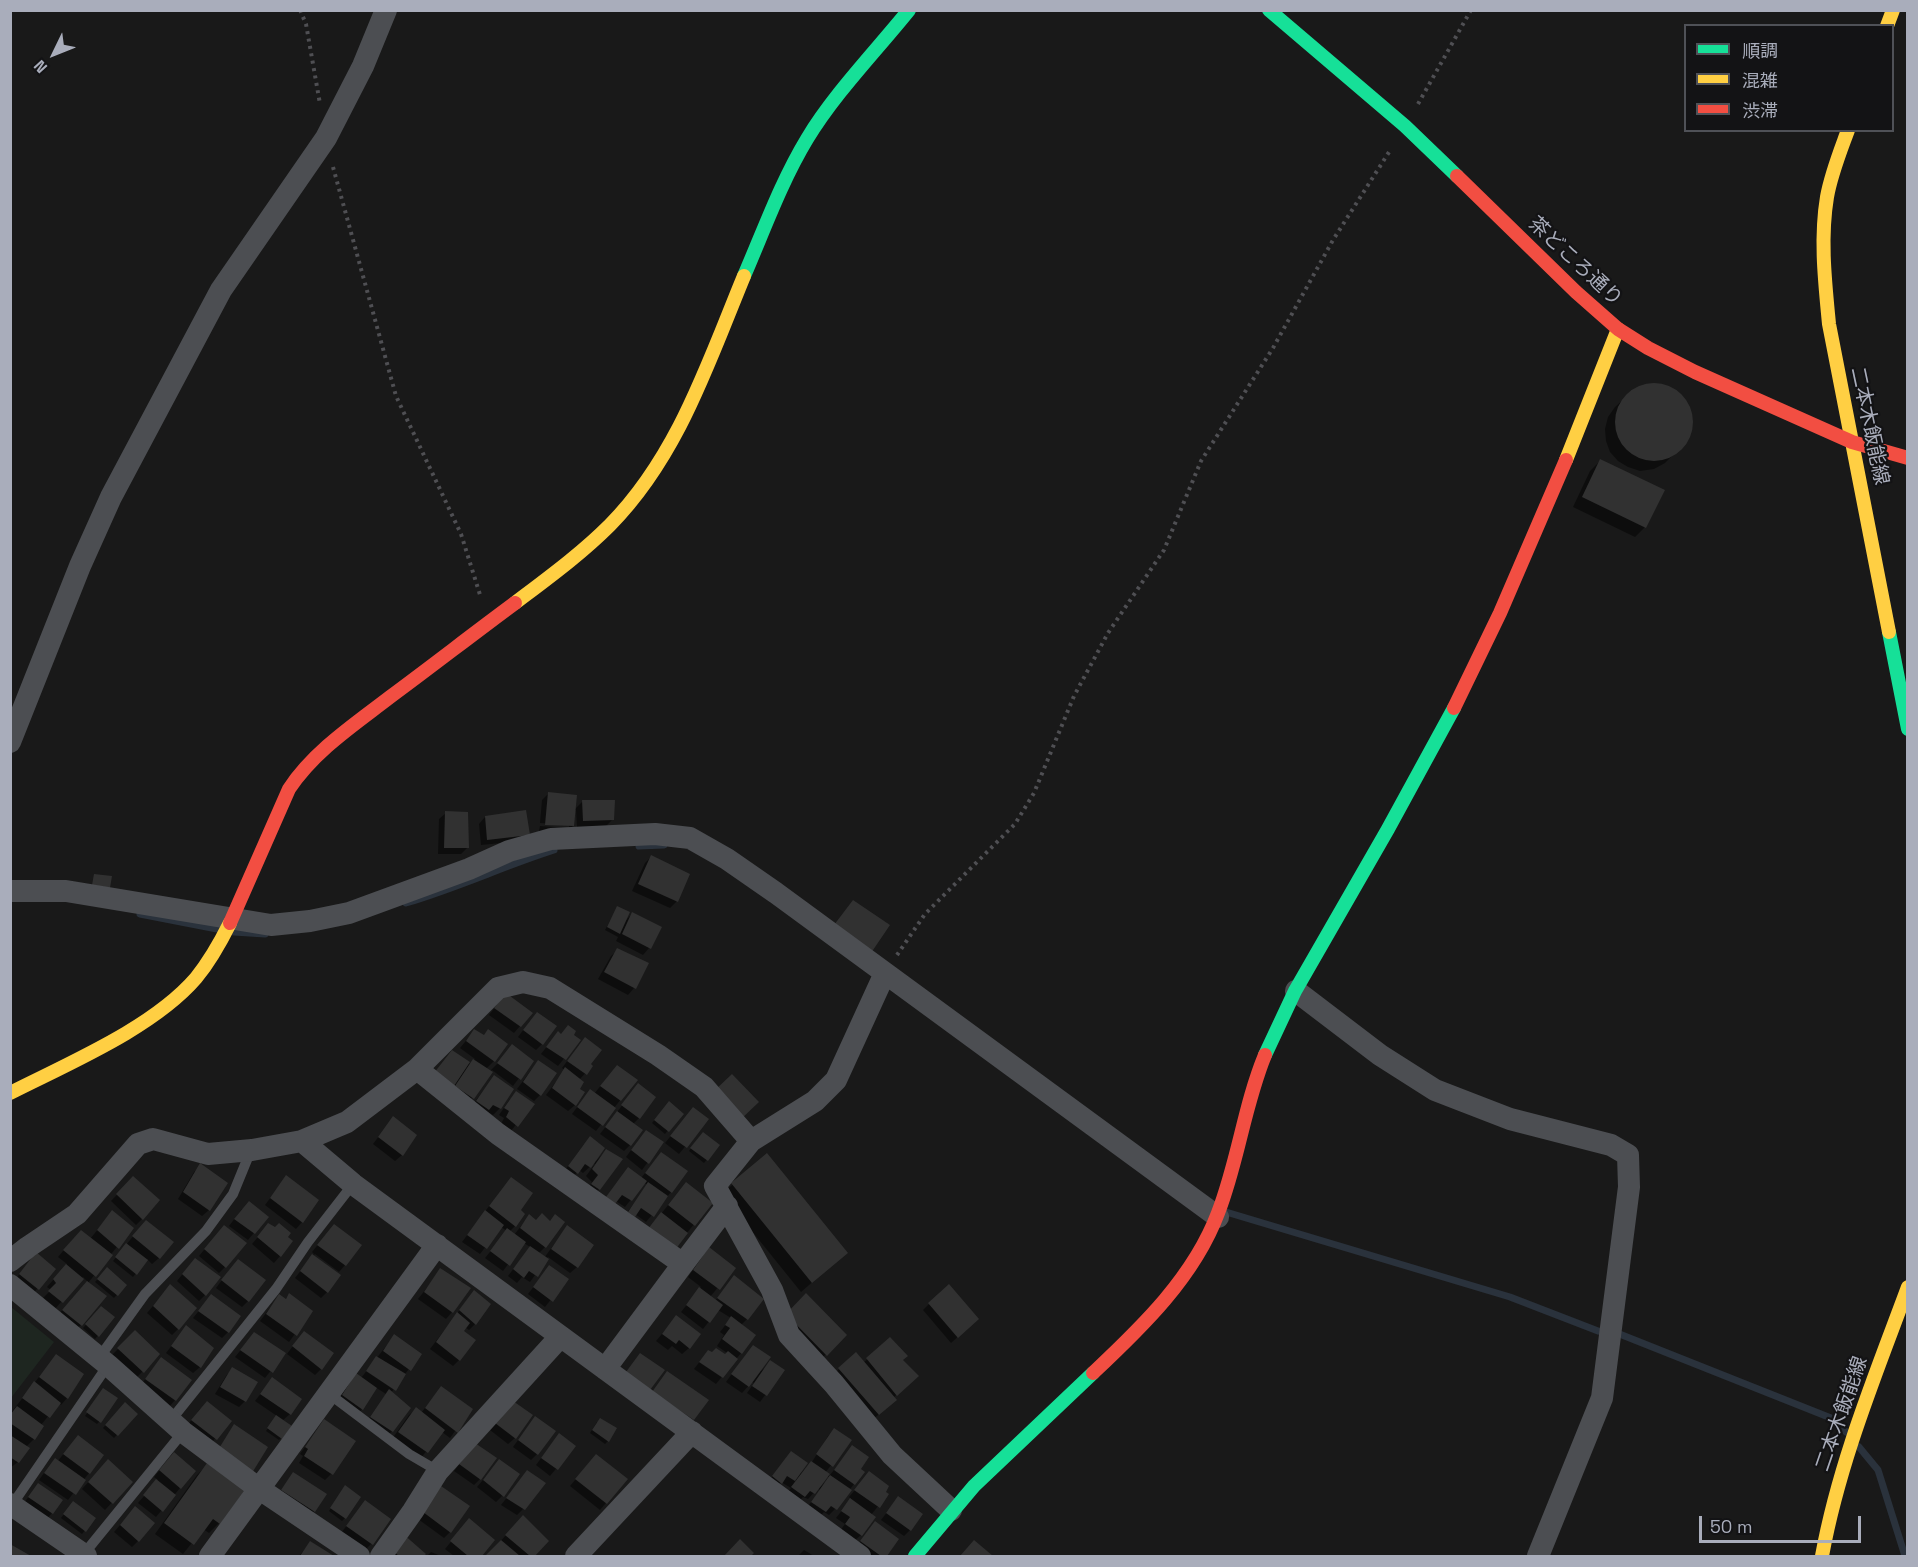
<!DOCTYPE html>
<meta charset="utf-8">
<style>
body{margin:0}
#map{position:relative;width:1918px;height:1567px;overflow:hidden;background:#191919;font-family:"Space Grotesk","Noto Sans JP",sans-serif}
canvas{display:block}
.frame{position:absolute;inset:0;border:12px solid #a9adbb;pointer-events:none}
.legend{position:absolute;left:1684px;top:24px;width:210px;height:108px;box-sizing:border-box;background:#131315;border:2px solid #4f5157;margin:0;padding:8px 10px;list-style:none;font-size:18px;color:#a9adbb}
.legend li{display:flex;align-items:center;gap:12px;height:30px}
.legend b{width:30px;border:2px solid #4f5157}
.north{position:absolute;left:24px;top:24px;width:60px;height:60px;-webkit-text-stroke:4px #131315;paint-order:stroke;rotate:227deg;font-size:16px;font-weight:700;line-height:24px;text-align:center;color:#a9adbb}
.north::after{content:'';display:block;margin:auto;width:21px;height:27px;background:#a9adbb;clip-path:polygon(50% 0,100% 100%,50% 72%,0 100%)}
.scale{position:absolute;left:1699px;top:1516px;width:162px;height:27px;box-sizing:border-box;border:3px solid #a9adbb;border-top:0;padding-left:8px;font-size:18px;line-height:21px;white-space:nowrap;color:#a9adbb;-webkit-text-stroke:4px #131315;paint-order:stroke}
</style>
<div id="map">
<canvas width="1918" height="1567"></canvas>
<div class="frame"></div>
<ul class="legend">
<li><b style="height:8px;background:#16e098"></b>順調</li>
<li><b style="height:8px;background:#ffcf43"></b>混雑</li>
<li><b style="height:8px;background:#f24e42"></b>渋滞</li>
</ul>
<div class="north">N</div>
<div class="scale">50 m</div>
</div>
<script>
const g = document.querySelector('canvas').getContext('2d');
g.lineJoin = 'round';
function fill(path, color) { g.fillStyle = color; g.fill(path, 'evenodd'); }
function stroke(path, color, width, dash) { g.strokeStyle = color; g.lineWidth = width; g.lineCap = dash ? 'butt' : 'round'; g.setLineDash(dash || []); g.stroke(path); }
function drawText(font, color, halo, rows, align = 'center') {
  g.font = font + ' "Space Grotesk","Noto Sans JP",sans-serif'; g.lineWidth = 4.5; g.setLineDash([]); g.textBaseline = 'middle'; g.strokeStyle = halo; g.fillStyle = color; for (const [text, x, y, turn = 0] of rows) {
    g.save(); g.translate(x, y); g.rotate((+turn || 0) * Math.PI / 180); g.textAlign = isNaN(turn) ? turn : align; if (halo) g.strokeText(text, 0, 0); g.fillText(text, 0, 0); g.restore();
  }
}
fill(new Path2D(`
 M11,1307L54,1342L11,1398Z`), '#1e2620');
fill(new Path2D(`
 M1658,384L1669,387L1680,395L1688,405L1692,418L1691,431L1685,443L1665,463L1654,469L1640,471L1628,467L1618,461L1610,452L1606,441L1605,429L1608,417L1615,407L1635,389L1646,385Z
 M1600,461L1645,527L1635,537L1573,507L1590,471Z
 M549,793L574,810L583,801L612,820L606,826L577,827L576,810H574L573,826L566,832L539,831L540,826L569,828V825L540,823L542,800Z
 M446,813L468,847L461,854H438L439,819Z
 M485,817L528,835L522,841L481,845L479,824Z
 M651,857L688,874L677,901L670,908L632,891L645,863Z
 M617,908L624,922L633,913L660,928L649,948L643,955L616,941L618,937L605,930Z
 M618,950L647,963L634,988L628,995L598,979L611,956Z
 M500,1001L531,1013L514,1033L489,1015Z
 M530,1021L542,1044L536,1050L518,1037Z
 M474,1031L494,1061L486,1069L488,1073L503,1058L532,1061L513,1086L492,1070L467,1104L450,1093L452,1052L470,1064L475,1059L460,1048Z
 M560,1035H572L579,1040L558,1066L541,1054L552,1040Z
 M579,1045L591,1067L579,1080L575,1105L568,1111L546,1095L565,1070L562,1068Z
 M538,1061L540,1095L534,1101L517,1089Z
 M610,1074L636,1080L596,1131L572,1114L584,1098L590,1091L594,1094Z
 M494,1077L500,1108L493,1115L486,1111L470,1108Z
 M638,1085L639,1118L633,1124L630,1145L624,1151L600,1134Z
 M510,1099L533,1104L510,1132L501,1124L504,1118L499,1115Z
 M666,1106L681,1114L665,1134L652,1123Z
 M687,1116L707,1120L679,1154L665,1143Z
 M393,1118L402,1155L395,1161L373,1144Z
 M700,1136L718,1146L704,1163L689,1151Z
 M640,1138L662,1143L642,1170L626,1157Z
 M584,1144L596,1161L607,1150L599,1189L593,1195L586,1191L592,1182L586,1176L595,1164L594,1163L583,1173L579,1170L571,1179L563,1173Z
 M766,1155L846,1253L801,1292L722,1194Z
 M655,1161L671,1192L646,1222L635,1214L622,1219L648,1185L644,1183L625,1207L616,1201L601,1204L641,1178Z
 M201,1165L209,1210L202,1216L178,1199L194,1172Z
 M286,1177L302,1222L296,1229L265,1205Z
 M133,1178L142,1219L136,1225L111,1201Z
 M505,1185L519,1211L515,1226L509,1232L514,1235L529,1216L536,1222H549L555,1216L545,1247L538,1254L544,1258L567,1227L577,1267L570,1273L548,1257L530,1282L522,1277L517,1283L508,1276L530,1247L524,1243L503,1271L485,1258L507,1231L501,1227L480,1254L462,1242Z
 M680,1190L711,1203L674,1249L661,1214Z
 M242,1209L267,1217L248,1240L229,1226Z
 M112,1212L132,1228L88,1283L81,1325L74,1331L56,1317L88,1282L83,1277L55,1309L43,1298L51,1290L47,1287L67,1264L58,1257L74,1238L90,1239Z
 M139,1229L159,1258L152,1264L147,1259L133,1277L113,1261Z
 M262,1232L280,1256L274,1263L252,1244Z
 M328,1232L345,1265L339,1272L315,1254L313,1256L327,1292L321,1298L295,1278L314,1254L312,1252Z
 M218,1233L225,1267L219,1273L199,1256Z
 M703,1255L734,1268L710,1297L715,1301L734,1277L747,1319L741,1325V1353L716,1384L694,1369L708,1351L728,1358L730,1355L717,1346L724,1335L720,1332L731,1318L718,1310L703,1329L681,1312L701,1287L688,1277Z
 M30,1261L54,1269L31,1296L14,1281Z
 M189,1266L205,1295L199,1301L177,1281Z
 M549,1267L567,1279L545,1307L528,1294Z
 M231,1268L248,1301L242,1307L216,1288Z
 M107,1269L125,1285L114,1298L95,1282Z
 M441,1270L452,1312L446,1319L418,1299Z
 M170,1286L178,1329L172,1335L147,1313Z
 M289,1295L311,1312L289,1342L260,1321L279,1296L285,1300Z
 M211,1296L228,1332L222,1338L193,1318Z
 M468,1299L475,1324L469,1330L465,1327L461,1331L459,1360L453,1366L430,1349Z
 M929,1304L970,1326L951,1343L923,1310Z
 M101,1308L113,1318L95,1339L83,1328Z
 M676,1317L689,1348L682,1354L672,1346L668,1350L656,1341Z
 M781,1321L845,1335L819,1361Z
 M186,1327L200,1367L193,1373L166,1353Z
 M135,1332L142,1372L136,1378L112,1355Z
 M254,1334L284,1354L265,1378L235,1357Z
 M394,1336L420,1354L391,1393L392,1431L386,1438L365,1424L386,1394L375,1387L362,1409L356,1416L337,1402L349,1382L361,1378Z
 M298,1339L321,1369L315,1375L287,1354Z
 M890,1339L910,1382L893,1398L889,1406L872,1420L833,1375L839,1369L863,1363Z
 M747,1353L761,1371L771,1362L783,1371L760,1402L747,1393L754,1383L752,1382L742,1393L726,1382Z
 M50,1363L67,1398L61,1405L59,1403L41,1425L34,1439L26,1447L18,1462L10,1468V1414Z
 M155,1366L175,1400L169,1407L140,1386Z
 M232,1369L245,1401L239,1407L215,1394L226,1376Z
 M272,1379L290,1414L282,1421L281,1438L279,1440L266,1431L277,1416L255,1401Z
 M441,1388L471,1409L450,1438L442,1432L420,1459L392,1439L409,1415L416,1409L421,1413Z
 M101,1393L99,1422L97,1424L85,1416Z
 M513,1403L515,1438L508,1444L490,1430Z
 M125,1404L136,1414L114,1438L103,1428Z
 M200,1409L229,1421L209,1446L186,1427Z
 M324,1421L331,1474L325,1480L299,1463L303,1456L300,1454Z
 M597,1422L608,1441L605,1444L590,1433Z
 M529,1425L537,1454L531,1460L513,1447Z
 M835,1430L850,1441L825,1473L830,1475L852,1447L859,1470L854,1484L835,1509L829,1515L824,1512L818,1518L806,1509L820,1490L818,1488L808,1499L803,1497L798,1502L786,1494L791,1488L781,1482L774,1489L767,1483L791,1453L801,1473L812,1462L828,1436ZM826,1476L830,1478L819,1488L818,1487Z
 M78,1436L89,1473L68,1500L39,1480L49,1466L55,1460L57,1462Z
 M553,1442L574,1447L550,1476L536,1465Z
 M469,1451L480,1479L474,1485L454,1471Z
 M168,1460L180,1488L156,1517L138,1503L158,1480L154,1477Z
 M590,1462L625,1480L600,1510L570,1486Z
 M207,1465L242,1491L219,1523L209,1533L203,1529L183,1554L155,1534L197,1475Z
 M101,1468L131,1482L105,1510L82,1489Z
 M493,1468L502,1496L496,1502L477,1487Z
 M527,1472L523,1509L517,1515L501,1505Z
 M869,1473L887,1495L871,1515L861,1535L854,1541L840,1531L845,1524L836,1518L851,1499L849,1497Z
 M293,1474L314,1511L308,1517L276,1497Z
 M38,1485L52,1513L46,1520L23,1504Z
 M343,1490L345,1518L342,1521L329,1511Z
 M435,1495L450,1532L444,1538L418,1519Z
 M898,1498L910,1530L904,1536L881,1520Z
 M365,1502L371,1544L365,1550L341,1533Z
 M70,1506L94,1519L82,1534L61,1518Z
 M129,1515L138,1541L132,1547L114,1532Z
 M517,1523L547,1541L532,1556H487Z
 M463,1527L493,1540L480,1556H454L445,1549Z
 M869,1530L897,1540L885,1556H866L855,1548Z
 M311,1542L332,1556H299Z
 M395,1542L423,1555L422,1556H386Z
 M804,1550L814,1556H798Z
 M431,1552L441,1556H427Z`), '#0007');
stroke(new Path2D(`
 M639,846L664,845
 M406,903C457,888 504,866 554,850
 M140,914L217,929
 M234,932L265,934
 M1226,1212L1510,1297L1598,1331L1617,1333L1836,1420L1846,1432
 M1859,1447L1878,1470L1905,1556`), '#2a323c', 7);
fill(new Path2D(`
 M1615 422a39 39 0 1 1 78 0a39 39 0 1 1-78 0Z
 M1600,459L1665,490L1646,528L1582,497Z
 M548,792L577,795L574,826L545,825Z
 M582,800H615L614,820L583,821Z
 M526,810L530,835L487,840L485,816Z
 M445,811L468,812L469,848H444Z
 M651,855L690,874L678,902L638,884Z
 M94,874L112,876L110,888L92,885Z
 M853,900L890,925L871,953L834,925Z
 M617,906L630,912L620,934L607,927Z
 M632,912L662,927L651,949L622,934Z
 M617,948L649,963L636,989L604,972Z
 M506,993L533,1013L521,1027L494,1008Z
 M537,1012L557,1026L543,1045L523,1030Z
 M568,1025L576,1031L574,1035L581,1040L566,1060L546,1047L558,1031L561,1034Z
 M474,1029L484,1035L488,1029L508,1044L495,1062L466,1041Z
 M585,1037L602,1050L591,1064L593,1066L587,1075L567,1061Z
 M512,1044L534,1061L521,1080L497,1063Z
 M452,1050L470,1062L454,1086L434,1073Z
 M473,1059L493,1072L474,1099L455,1086Z
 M538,1060L557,1073L541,1096L523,1082Z
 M617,1065L638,1080L621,1101L600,1086Z
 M565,1067L584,1082L580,1089L585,1092L576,1106L552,1088Z
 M732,1074L759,1102L740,1120L713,1092Z
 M494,1075L514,1089L501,1109L493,1105L489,1110L476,1101Z
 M638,1083L656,1097L640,1119L621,1105Z
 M590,1089L616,1108L603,1126L577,1107Z
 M516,1091L535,1104L518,1127L506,1117L509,1111L504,1108Z
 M669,1101L684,1114L669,1132L654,1120Z
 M693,1107L709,1119L687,1148L670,1136Z
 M617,1111L643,1130L631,1146L605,1127Z
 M393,1116L417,1135L403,1156L378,1137Z
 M646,1130L664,1142L649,1164L631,1150Z
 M703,1132L720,1145L708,1161L690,1148Z
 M590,1136L605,1148L591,1168L585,1164L578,1174L568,1166Z
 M606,1149L623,1159L600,1190L591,1184L598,1175L592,1169Z
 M661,1152L688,1171L672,1193L645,1173Z
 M767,1153L848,1253L812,1283L731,1183Z
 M200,1163L228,1183L210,1211L183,1192Z
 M628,1167L647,1181L632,1201L622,1195L615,1204L606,1197Z
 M286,1175L319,1200L303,1223L270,1198Z
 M133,1176L160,1200L143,1220L116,1194Z
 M511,1177L533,1193L521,1210L525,1214L516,1227L489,1206Z
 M648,1182L668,1196L654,1217L641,1208L635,1217L628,1212Z
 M686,1182L713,1203L695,1226L668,1205Z
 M249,1201L269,1217L255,1234L234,1219Z
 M112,1210L134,1228L119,1249L97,1230Z
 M485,1210L504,1225L487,1249L467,1235Z
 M661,1212L688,1233L675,1250L648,1229Z
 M542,1213L550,1221L555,1214L565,1222L546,1248L520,1228L529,1214L536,1220Z
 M146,1220L174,1242L160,1259L132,1236Z
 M268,1223L275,1227L279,1223L291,1233L288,1237L293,1241L281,1257L257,1237Z
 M334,1224L362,1245L346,1266L317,1245Z
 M224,1225L247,1243L226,1268L204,1249Z
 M567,1225L594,1245L578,1268L551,1249Z
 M507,1228L526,1242L510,1266L490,1251Z
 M81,1230L113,1255L96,1277L63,1250Z
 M126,1243L148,1260L137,1275L115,1257Z
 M530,1246L549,1259L538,1277L529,1271L524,1278L513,1269Z
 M709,1247L736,1268L720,1290L693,1270Z
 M36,1252L56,1269L39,1290L19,1274Z
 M312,1254L341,1275L328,1293L300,1271Z
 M195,1258L221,1277L206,1296L182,1274Z
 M238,1259L266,1280L249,1302L221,1280Z
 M66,1264L84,1279L63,1303L48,1291L56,1283L53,1279Z
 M549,1265L569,1279L553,1302L533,1287Z
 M107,1267L127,1285L118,1296L97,1279Z
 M440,1268L471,1288L453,1313L424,1292Z
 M734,1275L764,1299L748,1320L717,1298Z
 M87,1281L107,1296L82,1326L62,1310Z
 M170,1284L197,1308L179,1330L153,1306Z
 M949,1284L979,1319L958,1338L928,1303Z
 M699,1287L723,1305L710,1323L686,1305Z
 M474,1290L491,1304L476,1325L459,1310Z
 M289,1293L313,1311L297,1336L266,1314L279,1294L286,1299Z
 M806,1293L847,1335L827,1356L786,1314Z
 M211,1294L241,1316L229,1333L198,1311Z
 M101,1306L115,1317L99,1337L85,1324Z
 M457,1312L470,1323L464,1331L476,1340L460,1361L436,1342Z
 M676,1315L701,1334L690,1349L679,1340L676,1344L662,1334Z
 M731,1316L756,1335L742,1354L722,1339L730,1328L725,1325Z
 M186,1325L214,1348L201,1368L171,1346Z
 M135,1330L160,1354L144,1373L117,1348Z
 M304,1331L334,1353L322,1370L292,1346Z
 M254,1332L286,1353L273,1373L240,1350Z
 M394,1334L422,1354L411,1371L383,1351Z
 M890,1337L908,1356L903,1360L919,1376L897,1396L866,1358Z
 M753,1345L771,1357L749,1387L731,1374Z
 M716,1348L725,1354L728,1351L738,1359L723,1378L699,1362L708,1350L712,1352Z
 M856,1352L897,1400L879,1415L838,1368Z
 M640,1353L665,1370L650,1390L626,1372Z
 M56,1354L84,1374L68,1399L39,1377Z
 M376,1356L406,1374L396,1391L366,1371Z
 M161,1357L192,1380L176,1401L145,1379Z
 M770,1360L785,1370L767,1396L752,1386Z
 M232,1367L258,1382L246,1402L220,1387Z
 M667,1371L709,1400L694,1420L652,1392Z
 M356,1373L377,1388L363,1410L342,1395Z
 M272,1377L302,1399L291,1415L260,1394Z
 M34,1381L61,1403L50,1418L22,1398Z
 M441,1386L473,1409L458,1433L425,1408Z
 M103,1388L118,1398L101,1423L86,1412Z
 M389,1389L411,1408L393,1432L370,1417Z
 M207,1401L232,1421L217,1440L191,1420Z
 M513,1401L533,1415L516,1439L495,1423Z
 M125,1402L138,1414L118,1436L105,1425Z
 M17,1406L44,1426L35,1440L10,1423V1415Z
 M416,1407L445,1430L428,1453L398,1432Z
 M276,1415L292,1426L282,1439L267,1428Z
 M535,1416L556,1431L538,1455L518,1440Z
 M600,1418L617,1428L609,1442L592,1430Z
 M324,1419L356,1441L333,1475L304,1456L308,1449L305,1447Z
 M234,1424L268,1447L252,1473L218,1450Z
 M834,1428L852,1440L833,1467L816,1454Z
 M559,1433L576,1446L558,1470L541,1458Z
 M10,1435L30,1448L19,1463L10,1457Z
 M78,1435L104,1455L90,1474L63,1454Z
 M475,1443L497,1458L481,1480L459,1464Z
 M852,1445L869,1457L861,1469L865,1472L855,1485L834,1470Z
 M791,1451L808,1463L795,1481L787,1476L782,1484L772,1476Z
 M174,1452L196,1471L181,1489L159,1470Z
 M596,1454L628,1479L607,1504L575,1479Z
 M55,1458L86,1480L76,1495L44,1473Z
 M108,1459L133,1482L113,1504L88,1482Z
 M499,1459L520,1474L504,1497L483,1480Z
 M811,1461L830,1474L815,1494L810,1491L805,1497L791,1487Z
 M207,1463L245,1490L220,1524L213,1519L194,1545L164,1523Z
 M527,1470L546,1483L525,1510L506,1498Z
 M869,1471L889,1486L886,1492L889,1494L880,1508L854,1490Z
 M293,1472L327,1494L315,1512L281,1490Z
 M830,1475L852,1490L837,1510L831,1506L826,1512L811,1502Z
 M156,1479L176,1495L163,1512L143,1495Z
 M38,1483L63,1500L53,1514L28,1497Z
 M345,1485L361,1497L346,1519L330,1508Z
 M441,1486L470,1506L451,1533L423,1512Z
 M898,1496L923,1514L911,1531L886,1513Z
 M850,1498L876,1517L862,1536L845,1524L850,1517L841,1511Z
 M365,1500L391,1519L373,1545L346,1526Z
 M73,1501L96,1518L86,1532L63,1514Z
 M135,1506L155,1523L139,1542L120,1525Z
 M523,1515L549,1541L535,1556H530L505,1535Z
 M469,1518L495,1540L482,1556H468L450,1541Z
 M875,1521L899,1539L887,1556H881L860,1541Z
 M402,1533L426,1554L424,1556H399L389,1548Z
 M740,1539L754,1553L751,1556H724Z
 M501,1540L520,1556H485Z
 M974,1540L993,1556H960Z
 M310,1541L334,1556H300Z
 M10,1544L31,1556H10Z`), '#313131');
stroke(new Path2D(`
 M300,10L306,24L320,104
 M1418,104L1471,10
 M333,167L396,396L461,534L481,598
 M897,955L925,914L1015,824L1034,793L1074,696L1108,633L1164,550L1201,461L1273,348L1333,240L1391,149`), '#4f4f53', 4, [3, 4.5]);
stroke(new Path2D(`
 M99,1358L145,1294L206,1231L233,1194L251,1150
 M328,1393L409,1454L438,1471
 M171,1420L276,1289L308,1242L353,1184
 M12,1505L108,1365
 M83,1555L183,1432`), '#4c4e52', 10);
stroke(new Path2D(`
 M10,742L80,566L111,497L221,290L326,138L363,66L386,10
 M10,891H66L271,925L310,921L349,913L469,869L509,851L551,839L655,834L690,838L727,859L776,893L1218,1217
 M885,973L836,1080L815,1101L751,1141L715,1186L772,1290L789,1335L834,1384L892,1455L951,1510
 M1296,991L1380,1055L1435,1090L1510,1119L1611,1145L1628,1155L1629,1187L1602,1398L1538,1556
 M417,1069L498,1134L683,1264L605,1369
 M302,1141L353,1184L860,1556
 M10,1261L28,1247L77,1214L138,1144L153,1139L208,1154L252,1150L302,1141L347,1122L417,1069L498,988L523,982L550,988L658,1055L704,1087L751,1141
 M683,1264L727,1206
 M10,1285L108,1365L183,1432L258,1488L359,1556
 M10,1504L86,1556
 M210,1556L437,1245
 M381,1556L413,1511L438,1471L560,1337
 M576,1556L692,1432`), '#4c4e52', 22);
stroke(new Path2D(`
 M1269,10L1405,126L1457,176
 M744,276C764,230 781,182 807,139C834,94 876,51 909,10
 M1889,632L1908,729
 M1265,1055L1295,991L1388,829L1454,708
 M915,1556L974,1486L1093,1373`), '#16e098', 14);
stroke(new Path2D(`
 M1887,26L1893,10
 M1848,130C1840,152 1831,174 1827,197C1820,239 1825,282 1829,324L1889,632
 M1566,460L1618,329
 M515,603C548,578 581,554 610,525C678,456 708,363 744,276
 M10,1093C69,1063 153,1028 196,978C210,961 220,943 230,923
 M1822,1556C1839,1463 1875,1376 1908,1287`), '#ffcf43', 14);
stroke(new Path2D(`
 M1457,176L1576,292L1618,329L1648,348L1695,372L1852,442L1908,458
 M1454,708L1500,613L1566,460
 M230,923L289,789C314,751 355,724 390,697C432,666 473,634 515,603
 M1093,1373C1142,1327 1194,1277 1218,1213C1238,1162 1244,1106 1265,1055`), '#f24e42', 14);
drawText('20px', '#a9adbb', '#131315', [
 ["茶どころ通り",1575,262,43],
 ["二本木飯能線",1869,426,78],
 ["二本木飯能線",1842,1414,-71]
]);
</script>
